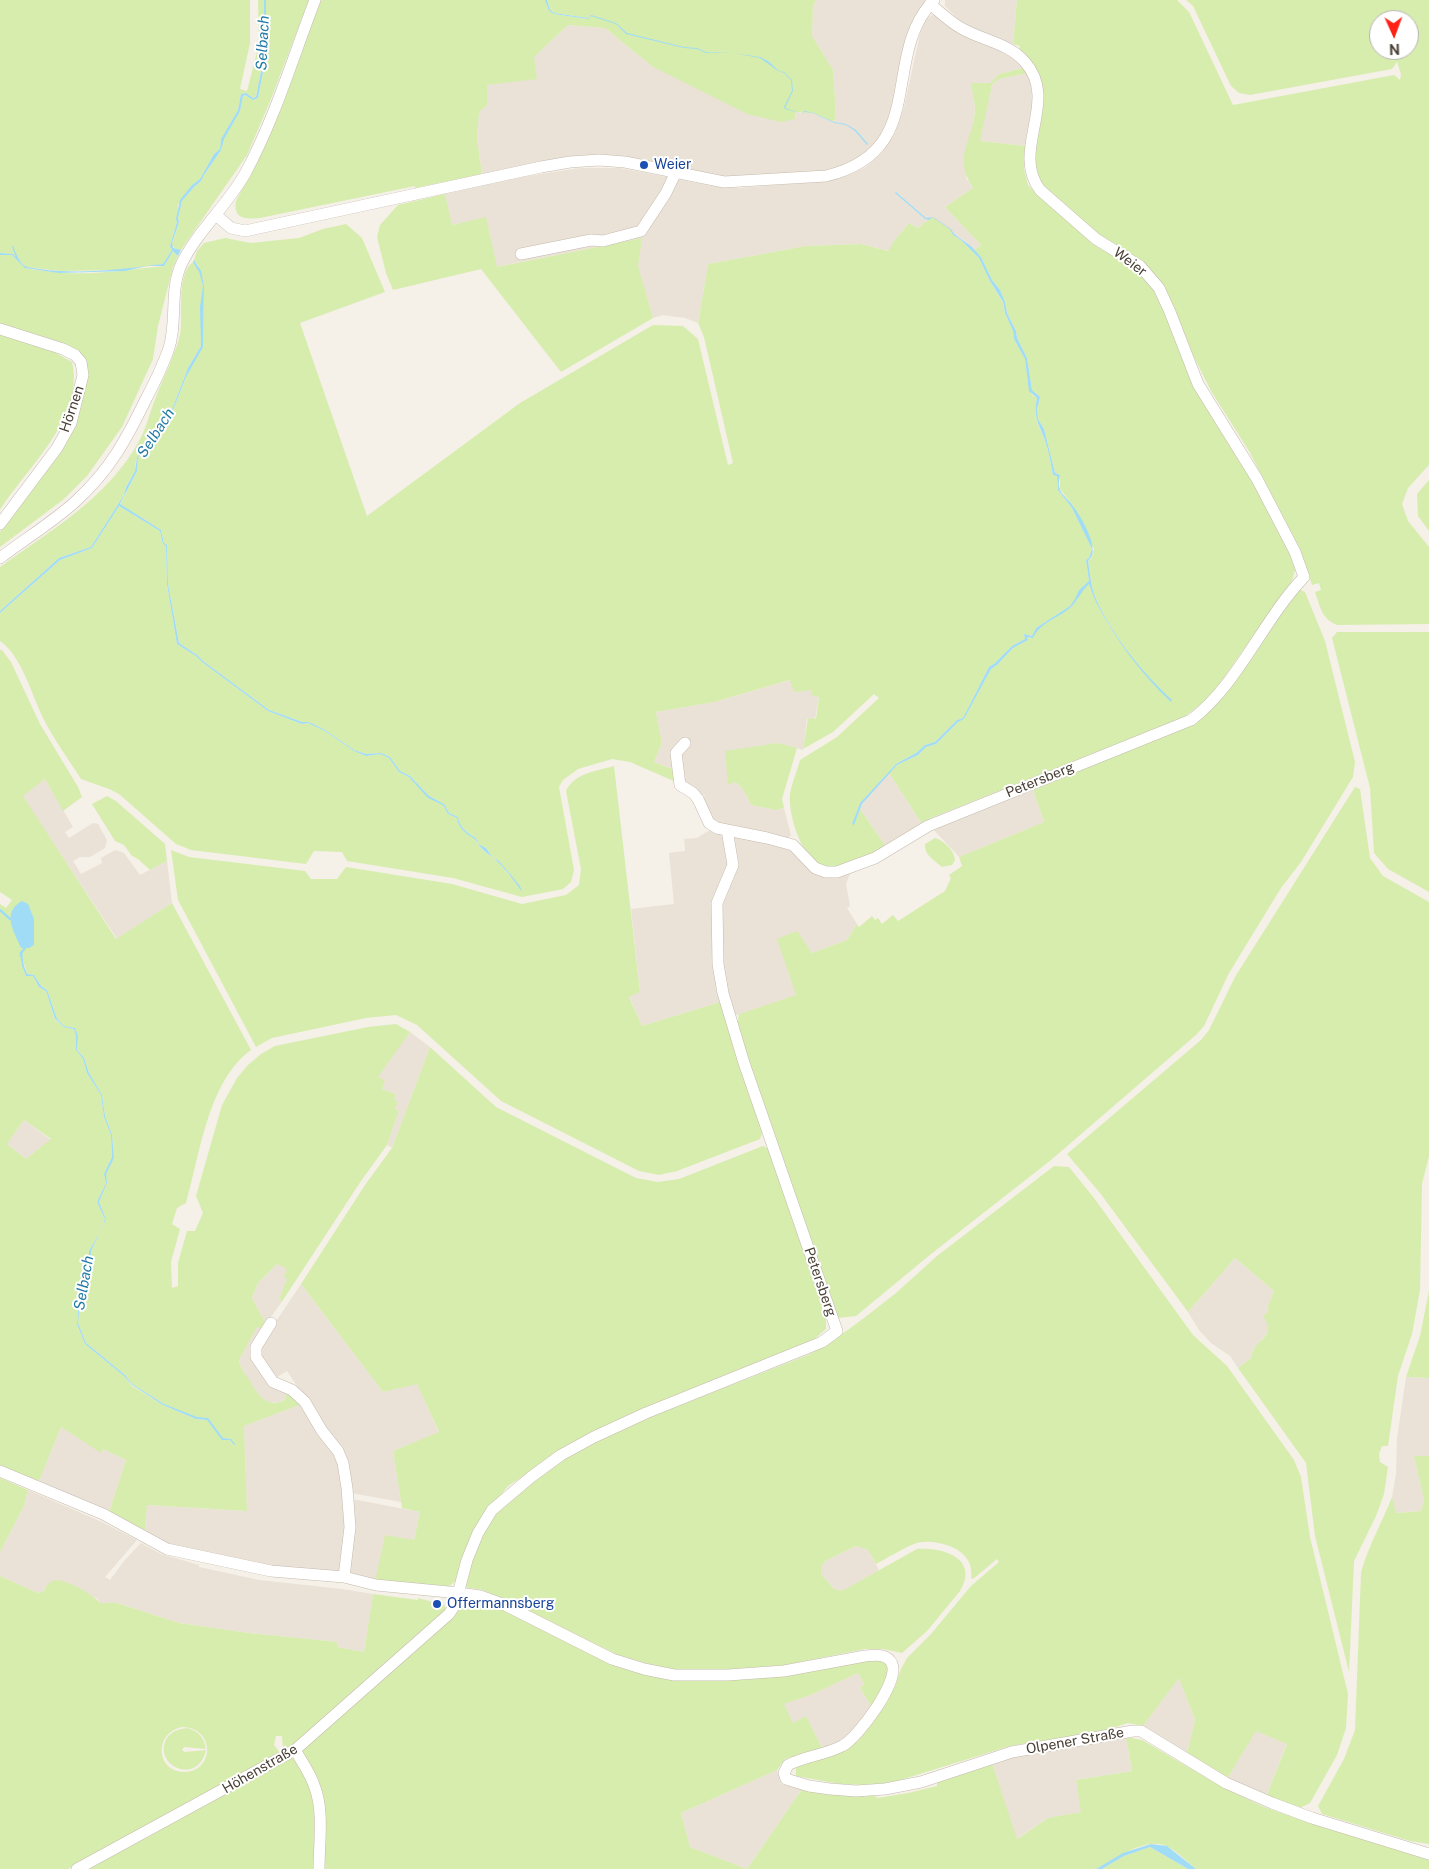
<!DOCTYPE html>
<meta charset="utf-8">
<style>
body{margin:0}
#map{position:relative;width:1429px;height:1869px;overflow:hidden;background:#f5f0e8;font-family:"Public Sans",sans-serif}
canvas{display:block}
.north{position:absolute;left:1369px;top:10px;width:50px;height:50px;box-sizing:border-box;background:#fff;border:1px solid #b7b3af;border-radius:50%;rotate:178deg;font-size:14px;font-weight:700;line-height:20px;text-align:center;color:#4a4036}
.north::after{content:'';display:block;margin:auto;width:18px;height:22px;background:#ff2116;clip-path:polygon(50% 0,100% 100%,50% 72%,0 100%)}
</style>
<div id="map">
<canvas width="1429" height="1869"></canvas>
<div class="north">N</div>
</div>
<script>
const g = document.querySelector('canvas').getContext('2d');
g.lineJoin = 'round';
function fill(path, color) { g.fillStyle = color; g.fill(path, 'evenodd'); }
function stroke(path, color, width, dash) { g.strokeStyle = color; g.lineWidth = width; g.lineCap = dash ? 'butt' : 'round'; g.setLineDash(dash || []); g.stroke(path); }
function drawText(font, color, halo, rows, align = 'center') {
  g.font = font + ' "Public Sans",sans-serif'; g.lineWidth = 4; g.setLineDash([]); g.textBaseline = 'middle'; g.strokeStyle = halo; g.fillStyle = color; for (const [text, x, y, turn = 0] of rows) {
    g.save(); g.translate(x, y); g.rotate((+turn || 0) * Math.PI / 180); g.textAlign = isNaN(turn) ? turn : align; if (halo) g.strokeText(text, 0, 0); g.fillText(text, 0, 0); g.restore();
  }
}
fill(new Path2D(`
 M817,0H929L884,135L862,157L828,171L727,178L648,162L482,174L477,139L479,112L487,105V85L534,57L568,25L605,28L653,67L795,119L796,112L801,113L805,112L813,113L834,123L849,125L834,122L836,116L833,70L812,37L813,5Z
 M945,0H1017L1013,44L975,30L961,22L945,6Z
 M932,15L939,16L1011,55L1024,68L999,74L990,83H972L975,110L966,178L973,188L945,207L981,245L974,250L971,246L962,239L928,218H926L896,192V194L925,219L929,220L918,228L909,223L894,241L889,251L861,244L806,246L708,264L698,323L685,318L663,315L653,318L637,266L642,238L496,267L486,218L451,225L445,194L522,177L580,168H620L712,186L739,188L828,181L852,174L866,167L880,155L895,133L904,107L920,34L927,19Z
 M1028,73L1034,94L1026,146L979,141L992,85L999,79Z
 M791,680L812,689L819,696L815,720L807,719L803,750L778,743L728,784L735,782L739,785L744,790L751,805L776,810L784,808L791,835L787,840L712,822L703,799L705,795L699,796L686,786L676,770L654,762L662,743L656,712L714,702Z
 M889,773L922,824L887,848L860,809L862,804Z
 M45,779L73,827L65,832L69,838L93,823L98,824L107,840L105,848L90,857H80L73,861L81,874L102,863L101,858L115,850L124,853L140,875L167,861L172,903L117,939L22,796Z
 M1033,790L1044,822L959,857L933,829Z
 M710,830L720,833L727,845L730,858L717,893L720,1002L642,1026L629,996L640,991L631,909L674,904L669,853L685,851L684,839L697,838Z
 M735,836L778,844L851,871L846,884L850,906L847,908L857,924L847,940L812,953L787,968L797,995L734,1016L721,962V900Z
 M410,1032L430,1047L392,1148L387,1145L399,1111L394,1109V1100L396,1094L382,1089L377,1077Z
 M24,1120L51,1140L26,1159L7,1144Z
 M1235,1258L1274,1291L1267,1308L1269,1311L1268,1332L1252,1351L1251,1358L1238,1368L1230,1356L1211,1343L1199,1330L1188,1312Z
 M277,1264L287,1268L288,1278L280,1297L281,1303L266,1324L252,1298L258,1283Z
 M301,1284L383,1392L417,1383L439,1433L393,1451L401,1502L351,1493L315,1413L287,1371L274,1379L259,1356L260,1347L272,1325L279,1317Z
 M257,1326L263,1329L253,1348L286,1392V1399L279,1402H267L257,1394L240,1365L239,1360Z
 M1406,1377L1429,1378V1456H1414L1424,1500L1421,1511L1395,1513L1392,1497L1396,1474L1397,1439Z
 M302,1404L330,1445L340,1464L347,1521L340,1570L336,1573L296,1571L168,1545L145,1532L147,1505L247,1511L244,1426Z
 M61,1427L101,1452L103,1449L126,1460L109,1512L39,1481Z
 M28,1490L102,1522L137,1540L105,1577L110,1580L124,1561L141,1543L161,1554L199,1565V1567L259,1580L342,1589L373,1594L364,1652L337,1647L338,1642L249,1633L179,1623L117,1603L103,1604L100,1603L97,1598L46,1586L44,1591L38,1593L0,1576V1552L24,1506Z
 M352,1499L420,1512L414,1540L375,1581L351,1574L349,1571Z
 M856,1546L868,1550L879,1570L863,1581L842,1592L834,1589L821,1574V1566L827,1560Z
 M858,1673L864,1684L860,1688L871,1706L857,1728L837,1744L822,1748L806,1717L793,1723L783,1704L813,1694Z
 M1179,1677L1195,1720L1187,1753L1143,1726Z
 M1256,1730L1287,1743L1266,1797L1227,1779Z
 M1126,1737L1132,1771L1076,1780L1082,1812L1048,1818L1016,1839L992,1763L1013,1756Z
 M777,1770L781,1784L802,1789L747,1869L690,1847L681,1813Z`), '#eae2d6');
fill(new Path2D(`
 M0,0H250V43L240,89L247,91L259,44L258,0H264V56L256,97L253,98L246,93L241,94L238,110L221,139L220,149L214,154L200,179L192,185L178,205L177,222L170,246L172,250L163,264L122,270L59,271L26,267L13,254L0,253Z
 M266,0H309L269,104L247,155L181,250L176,249L172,246V244L179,222L178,218L182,201L194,187L201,181L204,175L221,150L223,139L240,111L243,96L245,95L253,100L258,98L266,56Z
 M321,0H545L549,11L554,14L588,19L591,15L588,18L554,13L550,10L547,0H817L813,5L812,36L833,70L836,116L834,122L813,113L796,112L795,119L781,122L747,114L653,67L605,28L568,25L534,57L537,79L487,85V105L479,112L477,139L482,174L415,188V186L260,218C246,219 233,220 236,201L258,160Z
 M1017,0H1177L1189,12L1233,105L1394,75L1400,80L1401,74L1397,62L1392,69L1250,95L1239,93L1231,86L1193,6L1186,0H1429V465L1408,488L1402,504L1408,521L1429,547V624L1337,625C1322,619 1320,607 1315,592L1321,590L1319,583L1312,585L1299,547L1249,451L1211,391L1193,355L1163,285L1090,230L1042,189L1032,167L1041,107L1019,51L1020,46L1013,44ZM1379,20H1409V50H1379Z
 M1024,68L1028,73L999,79L992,85L980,141L1026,146L1024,169L1028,185L1040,197L1093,242L1138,270L1154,290L1294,558L1295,570L1292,581L1210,697L1184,717L931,818L922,824L889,773L897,765L918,755L926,747L936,744L958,722L964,719L991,669L997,665L1013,648L1028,640L1027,637L1033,638L1037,629L1071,607L1077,600L1081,591L1089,583C1105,630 1137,667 1172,701C1142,672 1113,637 1096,599C1091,587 1090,574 1088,561L1091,559L1094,549L1073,506L1060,489V475L1055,473L1044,429L1038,419L1037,409L1040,397L1032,390L1027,358L1017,338L1016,331L1007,313L1005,302L1000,290L992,280L981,257L974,250L981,245L945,207L973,188C952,156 973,142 975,110C975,101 972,91 971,83H990L999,74Z
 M445,194L452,225L486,217L497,267L642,238L638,266L653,318L561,372L481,269L393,290L386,273L377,237L380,225L398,205Z
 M932,217L950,229L953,235L961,240L979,258L990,281L1003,303L1005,313L1013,331L1014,339L1025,359L1028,382L1032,395L1037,398C1032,421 1041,427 1047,447C1050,456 1051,466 1053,475L1057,476L1058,490L1072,508L1092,549L1089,558L1086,560L1089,581L1079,590L1076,599L1070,606L1036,628L1032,636L1024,634L1025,639L1012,646L995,663L989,667L963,718L957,720L935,742L925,745L916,753L896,764L860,803L852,824H854L860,809L887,848C875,852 847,867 836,868C805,873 788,818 790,794C792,783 797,771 800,760L837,737L879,698L874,694L833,732L803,749L808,718L816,719L819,697L811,695L812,690L794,692L790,680L714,702L656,712L662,743L654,762L675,770L676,782L630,762L612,759L578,769L563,780L559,787L574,870L571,882L563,889L522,897L453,878L347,861L342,852L314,851L306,864L191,850L176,844L119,794L109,789L81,779C69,760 55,741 44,720C32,696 22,656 0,641V613L60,560L92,548L119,506L160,531L163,544L166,546L167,584L177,644L196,656L202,662L268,711L302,724L308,723L312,725L325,731L354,751L366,756L380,754L389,758L399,772L409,777L428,797L443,805L448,814L457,818C458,828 467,835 475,839C479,850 492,856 500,864C507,872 514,881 521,889L499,861L492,857L486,848L478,844L476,838C468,834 459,827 458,817L449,813L444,804L429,796L410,776L400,771L390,757L381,753L366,754L354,750L325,730L313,724L308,722H302L269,710L203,661L197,655L179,643L168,584L167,545L164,543L161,530L120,505L137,471L138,457L148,451L156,437L136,460L135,471L126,486L124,495L91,547L59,558L0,611V567C50,531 109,497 139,441C146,429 149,415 154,402C160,385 168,370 174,353C178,345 180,336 181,327C182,310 177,274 193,262L199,271L203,286L201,346L188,368L170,415L157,432V436L171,415L186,377L203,346L204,286L198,265L194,260L197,251L204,243L225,238L251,243L299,238L323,229L346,224L362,238L385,292L300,323L367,516L520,403L653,325L683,326L698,339L728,465L733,463L704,337L698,323L708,264L806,246L861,244L888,251L894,241L909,223L918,228Z
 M173,251L178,256L173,267L158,326L153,359L122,427L87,476L64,499L0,547V532L10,515L59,450L85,363L0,326V255H12C17,259 22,266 27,268C33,270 40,270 46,271C85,277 125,270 164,266Z
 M0,332L51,350L72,362C85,418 27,467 0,510Z
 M1429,480V531L1418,516L1417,494Z
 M1298,589L1305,592L1325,641L1355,762L1353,777L1301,862L1281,888L1229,973L1204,1026L1196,1035L1051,1160L931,1254L856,1316L837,1318L737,1027L739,1014L796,995L777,939L797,931L812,953L847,940L857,924L859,927L872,916L875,920L878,918L882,924L893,915L898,921L945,891L951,878L949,875L962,866L959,857L1044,822L1033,790L1188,726Z
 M1337,632H1429V892L1388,869L1374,853L1370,788L1332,638Z
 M0,650H2L11,662L40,724L78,787L82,797L63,811L45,779L23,796L116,939L172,903L251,1050C208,1081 200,1154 186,1203L177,1208L172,1224L180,1229L171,1262L172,1288L178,1286V1263L187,1231H195L203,1213L196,1196L222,1105L237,1078L248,1065L261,1054L275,1046L368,1027L396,1024L410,1032L378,1077L385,1080L382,1089L396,1094L394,1100L398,1101L395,1109L399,1111L387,1145L361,1181L281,1303L280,1297L287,1279L284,1277L287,1269L277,1264L258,1283L252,1298L266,1324L263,1329L257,1327L239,1360C240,1368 246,1374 250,1381C257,1395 269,1410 286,1399V1392L302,1404L244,1426L247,1511L147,1505L145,1532L109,1512L126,1460L103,1449L101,1453L61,1427L39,1481L0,1465V911L4,912L0,909V904L6,908L12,900L0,892ZM21,953L27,974L34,975L41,986L47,990L57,1019L64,1026L75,1028L78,1036L77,1050L84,1058L89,1073L102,1095L105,1116L112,1135L114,1158L105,1174L107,1183L99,1202L106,1219L91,1251V1268L81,1291L78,1323L86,1343L125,1375L132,1384L164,1404L197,1418L208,1419L223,1438L231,1439L233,1445L230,1440L222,1439L207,1420L196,1419L163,1405L132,1386L124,1376L85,1344L77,1324L80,1291L89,1268V1251L100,1232L105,1219L97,1202L106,1183L104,1174L112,1157L111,1135L104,1117L101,1095L87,1073L83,1059L76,1050V1036L74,1029L64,1027L55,1020L46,991L39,987L33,976L26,975L22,966ZM24,1120L51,1139L26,1159L7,1144Z
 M778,743L797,748L782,799L784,808L776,810L751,805C747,796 744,788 735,782L728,785L725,751Z
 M614,766L640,992L629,997L642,1026L720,1002L763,1131L760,1139L677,1171L659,1175L639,1171L501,1101L417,1025L396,1015L366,1018L272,1038L256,1047L178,900L171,850L189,857L305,871L311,879H337L346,867L452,884L522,904L566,895L579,885L581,869L566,791C574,773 597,771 614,766Z
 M1355,787L1360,789L1370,858L1383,876L1429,902V1156L1422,1184L1420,1290L1412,1334L1398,1376L1388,1446H1382L1379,1454L1380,1462L1388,1467L1384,1494L1376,1516L1354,1561L1349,1672L1315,1536L1306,1463L1238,1368L1251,1358C1252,1339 1279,1338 1263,1316L1269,1311L1267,1308L1274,1291L1235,1258L1188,1312L1100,1193L1067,1154L1201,1040L1209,1030L1235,977Z
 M107,796L116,801L165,844L167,861L150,870L138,859L132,856L124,845L115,841L92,804Z
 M935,838C944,840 955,852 955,860L952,865L942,867C934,860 924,855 925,844Z
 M430,1047L496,1107L636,1178L658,1182L679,1179L763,1146L769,1149L826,1319V1329L811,1342L542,1464L508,1486L493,1504L457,1580L448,1587L375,1581L385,1535L414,1540L420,1512L402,1508L393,1451L439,1432L417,1384L383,1392L301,1284L365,1185L392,1148Z
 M1054,1166L1069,1167L1094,1198L1193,1335L1227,1366L1294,1460L1301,1477L1310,1537L1348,1694L1346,1728L1337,1755L1310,1803L1300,1808L1266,1797L1287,1744L1256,1731L1227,1779L1187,1753L1195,1720L1179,1678L1143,1726L1128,1723L1103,1731L1010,1746L894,1782L867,1785L840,1784L796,1776V1766L840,1753L858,1741L895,1686L901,1669L907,1658L931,1634L971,1586L999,1562L997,1559L973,1579L971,1578C972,1572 971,1564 967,1559C959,1545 928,1538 914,1544C901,1549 888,1558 876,1564L868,1550L856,1546L827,1560L821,1566V1574L834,1589L842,1591L917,1549C942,1547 980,1558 960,1591L927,1631L902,1653L883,1649H865L775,1667L730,1670H679L659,1667L618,1655L483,1590L464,1587L475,1550L488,1524L499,1508L550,1467L582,1448L625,1427L810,1354L834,1340L864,1318L896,1293L937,1256Z
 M1429,1291V1378L1406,1377L1420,1336Z
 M1414,1456H1429V1844L1410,1841L1322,1814L1318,1806L1344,1759L1355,1730L1361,1573C1368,1546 1382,1523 1392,1497L1396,1513L1421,1511L1424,1500Z
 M0,1478L28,1490L24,1506L0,1552Z
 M0,1576L38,1593L44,1591C46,1586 49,1582 55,1580C65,1579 95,1595 100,1603H117L179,1623L249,1633L338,1642L337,1647L364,1652L373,1594L418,1600V1598L444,1605L447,1611L289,1749L285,1745L283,1749L282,1736H276L274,1745L280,1753L68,1869H0ZM182,1727C215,1727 215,1771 185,1772C156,1773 153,1733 182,1727Z
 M479,1601L496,1606L677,1680L868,1660H879L887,1664C889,1681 880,1692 871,1706L860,1688L864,1684L858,1673L813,1694L784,1704L793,1723L806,1716L822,1748L785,1759L777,1770L681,1813L690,1847L747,1869L802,1789L864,1795V1797L873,1795L878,1798L908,1793L937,1786V1781L992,1763L1017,1839L1048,1818L1081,1812L1076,1780L1132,1771L1126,1737L1142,1740L1222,1787L1264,1807L1310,1823L1429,1860V1869H1196C1187,1862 1178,1852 1168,1847C1146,1835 1115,1860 1096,1869H321V1815L301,1754L302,1749L462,1607Z
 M187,1728C198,1731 204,1737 206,1749L184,1747L182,1750L185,1752L206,1750C198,1787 151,1765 167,1738C172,1731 179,1729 187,1728Z
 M289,1757L295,1758L310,1785L314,1804V1869H82Z
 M1150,1847L1188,1869H1102L1124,1856Z`), '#d7edae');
fill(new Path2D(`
 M264,0H266V56L258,98L253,100L245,95L243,96L240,111L224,139L221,150L204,175L201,181L194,187L182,201L178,218L179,222L172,243L173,248L181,250L178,256L173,251L164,266H147L125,271L59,273L25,268L12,255H0V253L13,254L16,257L12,247L13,246C16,253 18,261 25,266C29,268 36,268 40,269C81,275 122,269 163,264L172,250L170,246L177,222L176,219L180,200L192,185L200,179L214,154L220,149L221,139L238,110L241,94L246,93L253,98L256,97L264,56Z
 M545,0H547L550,10L554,13L588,18L591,15L616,23L627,33L684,47L697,48L706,52L733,53L760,57L768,61L779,71L784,72L792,80L793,91L785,108L801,113L805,111L814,113L834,122L846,124L856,130L868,144L867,145L855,131L846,125L834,123L813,113L805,112L801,113L785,109L784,107L792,91L791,80L784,73L778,71L760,58L733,53L716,52L706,53L697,49L684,48L626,34L616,24L591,16L588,19L554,14L549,11Z
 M896,192L926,218L933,217L951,229L954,234L971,246L981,257L992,280L1000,290L1005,302L1007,313L1016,331L1017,338L1027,358L1032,390L1040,397L1037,409L1038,419L1044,429L1055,473L1060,475C1059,480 1058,485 1060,490C1063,496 1069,500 1073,506C1081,517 1102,551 1088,561C1090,574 1091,587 1096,599C1113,637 1142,672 1172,700L1171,702C1140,673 1115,639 1096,602C1093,596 1091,589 1089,584C1081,591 1079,599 1072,606C1060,618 1041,621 1033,638L1027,637L1028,640L1013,648L997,665L991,669L964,719L958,722L936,744L926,747L918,755L897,765L862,804L854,825L852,824L860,803L896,764L916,753L925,745L935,742L957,720L963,718L989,667L995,663L1012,646L1025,639L1024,634L1032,636L1036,628L1070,606L1075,599L1079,590L1089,581L1086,560L1089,558L1092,549L1072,508L1058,490L1057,476L1053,475C1051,466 1050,456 1047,447C1042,427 1032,421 1037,398L1029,391L1025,359L1014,339L1013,331L1005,313L1003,302L990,281L979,258L961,240L953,235L950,229L932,217L929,220L925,219L895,193Z
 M194,260L201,271L204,286L203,347L186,377L171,415L158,433L151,447L138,457L137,471L120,504L161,530L164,543L167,545L168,584L179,643L197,655L203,661L269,710L302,722H308L313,724L325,730L354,750L366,754L381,753L390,757L400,771L410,776L429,796L444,804L449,813L458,817C459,827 468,834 476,838L478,844L486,848L492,857L499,861L520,886L522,892C516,883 507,871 499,863C492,856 479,849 475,839C467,835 458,828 457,818L448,814L443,805L428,798L409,777L399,772L389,758L380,754L366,756L354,751L325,731L312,725L308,723L302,724L268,711L202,662L196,656L177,644L167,584L166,546L163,544L160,531L119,506L92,548L60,560L0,613V611L59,558L91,547L124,495L126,487L135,471L137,457L150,446L157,432L170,415L188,368L201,346L200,307L203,286L199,272L193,262Z
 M22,901L28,904L34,919V945L29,948H21C14,931 1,913 22,901Z
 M20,953H22L24,966L27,974L34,975L41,986L47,990L57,1019L64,1026L75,1028L78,1036L77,1050L84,1058L89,1073L102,1095L105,1116L112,1135L114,1158L106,1174L107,1183L99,1202L106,1219L91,1251V1268L81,1291L78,1323L86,1343L125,1375L132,1384L164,1404L197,1417L208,1418L223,1438L231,1439L235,1444L234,1445L230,1440H222L207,1420L196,1419L163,1405L132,1385L124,1376L85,1344L77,1324L80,1291L89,1268V1251L100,1232L105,1219L97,1202L106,1183L104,1174L112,1157L111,1135L104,1117L101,1095L87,1073L83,1059L76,1050V1036L74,1029L64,1027L55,1019L46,991L39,987L33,976H26L22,966Z
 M1151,1844L1167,1846L1196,1869H1188L1150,1847L1124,1856L1102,1869H1096L1123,1853Z`), '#a0dcf6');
stroke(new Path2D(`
 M0,910L10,919
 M21,956V953L25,948L24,946`), '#a0dcf6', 2.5);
const minor = new Path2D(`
 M216,215L231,228L245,231L541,167L570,162L599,160L625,162L724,182L826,176C931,151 879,57 934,0
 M521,254L591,240L603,241L641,231L666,193L676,172
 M0,329L63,349L75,355L81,362L83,375L71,423L57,448L0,524
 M0,558C25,539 53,522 76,501C110,470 126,440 146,399C154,384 162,367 168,351C178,323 169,292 181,265C197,231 228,205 246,172C275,118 293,57 315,0
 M685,743L676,753L680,785L693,793L698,799L709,823L717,828L767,838L793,845L815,868L826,872H837L875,858L928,826L1191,720C1237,686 1263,620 1304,577L1295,552L1257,479L1198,384L1170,312L1159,288L1140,266L1096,239L1040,190C1010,149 1060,102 1025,62C1009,43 981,40 961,28C950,22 940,12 930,4
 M271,1323L256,1347V1357L273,1382L292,1390L305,1402L322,1431L338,1451L343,1463L347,1488L350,1527L344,1577
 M0,1471L103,1514L167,1549L271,1571L344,1577L376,1585L459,1593L480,1596L505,1605L612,1659L644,1669L674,1675H728L784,1671L865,1656C874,1655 888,1653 892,1664C900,1681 858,1738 842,1746C825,1755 805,1756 788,1765L784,1773L786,1779L809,1786L830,1789L856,1791L885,1789L921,1782L1012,1752L1133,1731H1141L1226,1783L1272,1803L1312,1818L1429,1854
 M295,1750C302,1762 311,1774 315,1788C324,1812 319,1843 319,1869
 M77,1869L295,1750L449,1614L455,1605L467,1560L478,1533L492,1510L531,1477L561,1455L594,1437L646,1413L822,1342L837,1331L744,1063L723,993L718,964L717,903L733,865L727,830`);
stroke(minor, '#c5baad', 12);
stroke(minor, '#fff', 11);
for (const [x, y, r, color] of [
 [644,165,5,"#1a4fb4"],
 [437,1604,5,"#1a4fb4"]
]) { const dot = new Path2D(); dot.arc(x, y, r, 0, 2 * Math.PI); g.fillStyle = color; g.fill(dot); stroke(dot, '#fff', 2); }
drawText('14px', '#164399', '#fff', [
 ["Weier",654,165],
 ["Offermannsberg",447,1604]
], 'left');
drawText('14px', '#4a4036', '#fff', [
 ["Weier",1130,262,37],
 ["Hörnen",72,409,-71],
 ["Petersberg",1040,780,-22],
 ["Petersberg",820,1282,71],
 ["Olpener Straße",1075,1741,-10],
 ["Höhenstraße",260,1769,-30]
]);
drawText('italic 15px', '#227ba6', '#fff', [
 ["Selbach",263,43,-87],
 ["Selbach",156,433,-57],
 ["Selbach",84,1283,-80]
]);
</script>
